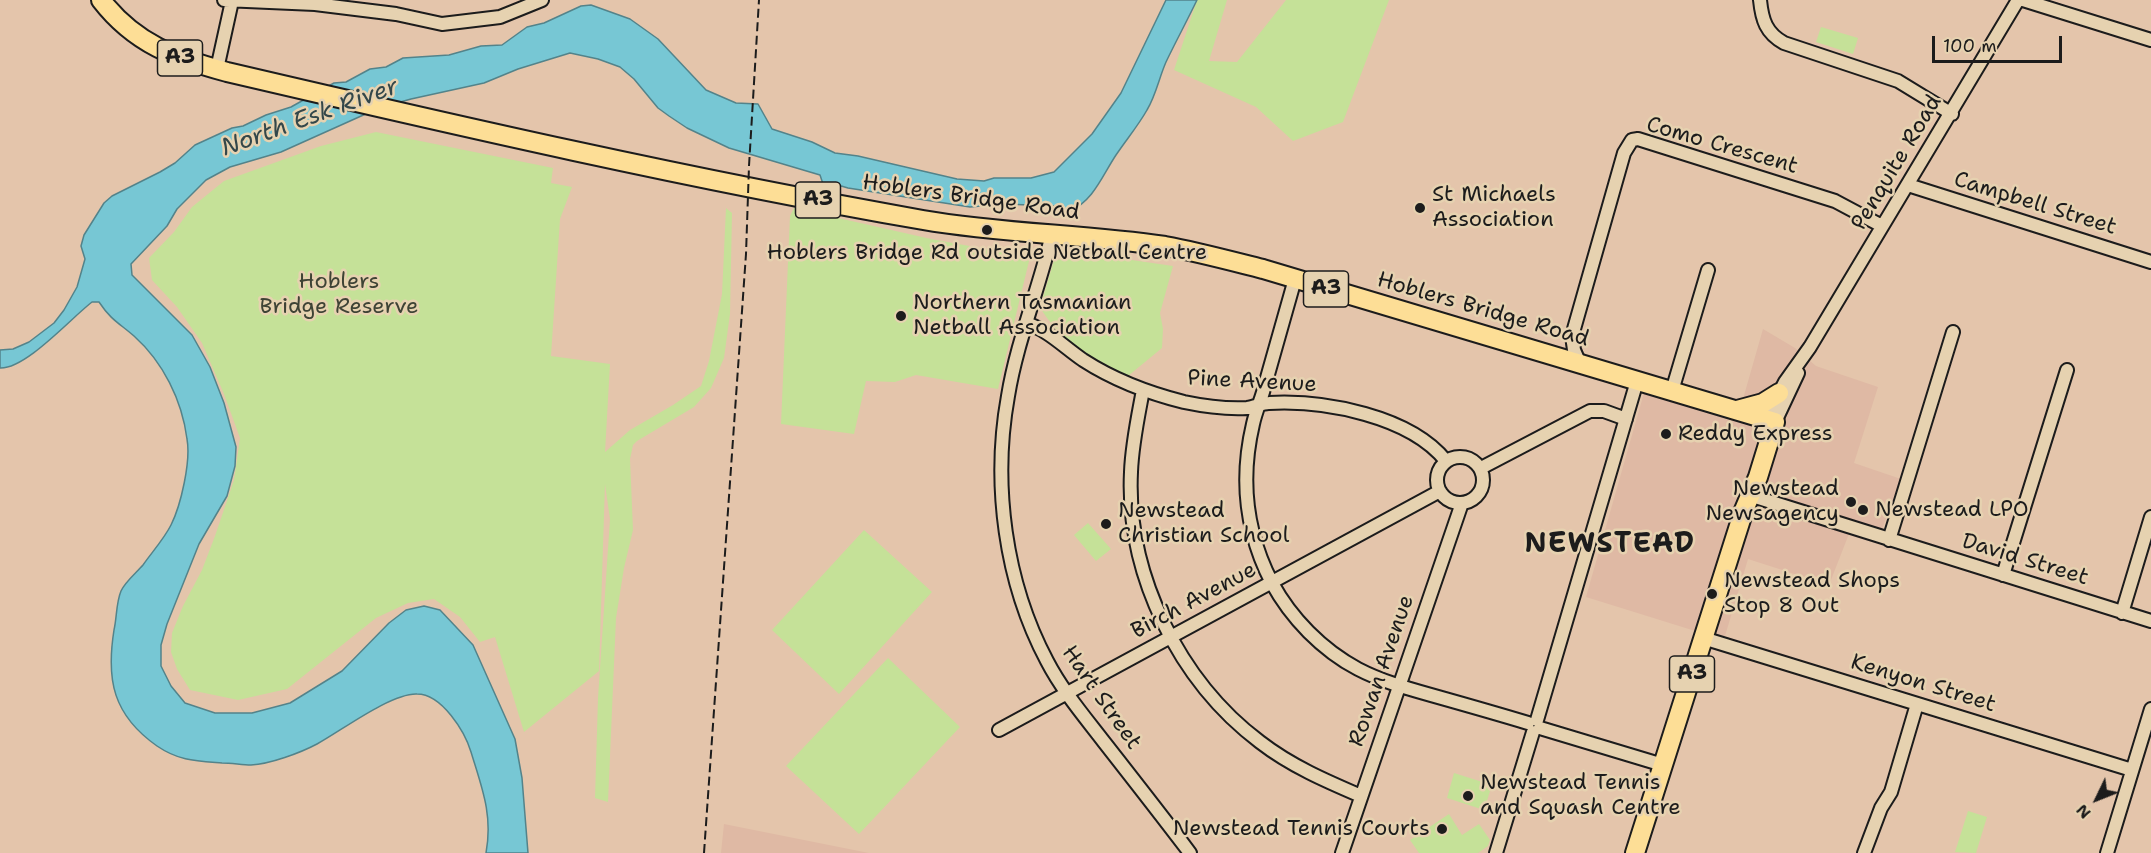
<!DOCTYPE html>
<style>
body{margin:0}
#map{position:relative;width:2151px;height:853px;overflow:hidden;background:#e4c5ab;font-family:"Shantell Sans",sans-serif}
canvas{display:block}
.north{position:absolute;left:2067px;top:769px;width:60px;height:60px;-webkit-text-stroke:4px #e6d2b0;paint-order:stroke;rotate:227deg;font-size:16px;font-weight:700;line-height:24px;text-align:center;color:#1c1c1c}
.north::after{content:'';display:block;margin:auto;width:21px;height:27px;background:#1c1c1c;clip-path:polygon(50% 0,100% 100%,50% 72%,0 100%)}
.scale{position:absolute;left:1932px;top:36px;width:130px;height:27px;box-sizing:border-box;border:3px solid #1c1c1c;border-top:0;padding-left:8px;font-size:18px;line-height:21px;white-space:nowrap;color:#1c1c1c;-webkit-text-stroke:4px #e6d2b0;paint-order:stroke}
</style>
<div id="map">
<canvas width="2151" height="853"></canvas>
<div class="north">N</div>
<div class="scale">100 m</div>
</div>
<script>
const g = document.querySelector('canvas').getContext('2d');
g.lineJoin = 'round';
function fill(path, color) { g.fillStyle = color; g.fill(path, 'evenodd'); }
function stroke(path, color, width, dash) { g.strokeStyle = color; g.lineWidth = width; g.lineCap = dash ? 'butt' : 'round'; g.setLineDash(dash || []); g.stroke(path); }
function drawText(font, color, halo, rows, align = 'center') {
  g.font = font + ' "Shantell Sans",sans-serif'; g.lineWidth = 5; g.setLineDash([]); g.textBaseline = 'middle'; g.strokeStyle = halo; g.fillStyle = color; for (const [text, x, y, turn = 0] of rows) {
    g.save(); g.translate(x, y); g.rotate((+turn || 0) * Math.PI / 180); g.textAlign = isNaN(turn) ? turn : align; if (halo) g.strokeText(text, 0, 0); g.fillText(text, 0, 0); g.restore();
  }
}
fill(new Path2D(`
 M1763,329L1795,348L1816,366L1878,387L1854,463L1901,479L1882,529L1854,521L1829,585L1748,559L1725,636L1692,630L1586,597L1644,393L1737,420Z
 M724,824L869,853H721Z`), '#dfb9a4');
fill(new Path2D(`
 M1197,0H1227L1209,61L1237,62L1286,0H1389L1343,122L1293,141L1256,107L1174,70Z
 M1821,27L1858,38L1853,54L1816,42Z
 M376,132L553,168L551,183L572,187L560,219L551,356L610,364L605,452L630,430L673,405L701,386L709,361L722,294L726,208L732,213L730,314L724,358L711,388L694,407L637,441L633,445L630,459L633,530L624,568L616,618L608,802L595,798L598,698L610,519L605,484L599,671L524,732L495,637L480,642L460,617L434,599L408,603L376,618L287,689L238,700L190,690L177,669L171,652L172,633L183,606L202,570L215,536L234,480L240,438L224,394L202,343L177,307L152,280L149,258L174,232L192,207L224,181L321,146Z
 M794,208L931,239L1030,257L998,389L916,375L895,382L866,381L854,434L781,424L790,216Z
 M1085,257L1125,259L1173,266L1160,313L1163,329L1162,348L1128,376C1096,360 1058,340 1040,307L1054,260Z
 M1088,523L1111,549L1096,561L1074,535Z
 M864,530L932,592L839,694L772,630Z
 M888,658L960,727L859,834L786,766Z
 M1454,773L1492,785L1484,810L1447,798Z
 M1968,811L1987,817L1976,853L1955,852Z
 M1449,814L1462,835L1479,824L1490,840L1488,846L1478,853H1419L1410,840Z`), '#c5e198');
const water = new Path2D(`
 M1166,0H1197C1187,21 1176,41 1166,62C1159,78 1156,95 1147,110C1138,126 1126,140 1116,155C1102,176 1094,200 1070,211L1057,206L1003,204L970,207L848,188L831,183L827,186L823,184L820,175L729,148L687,128L669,116L658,108L634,79L620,67L598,59L570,53L518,69L484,83L411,99L379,108L281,152L230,167L206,180L177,209L167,226L131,264L132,275L192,335L210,367L224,403L236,447L235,466L227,496L199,544L167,624L161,645V666L171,686L185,703L215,713H252L290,703L342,671L389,623L406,610L424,606L440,610L473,645L515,739L522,778L528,853H486C493,815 482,788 471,752C465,732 442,694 417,694C391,693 341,731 317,744C300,753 270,764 251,765C242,765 232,763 222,763C196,761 179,761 157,746C113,715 106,680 114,630C117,617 116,603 121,591C125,582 136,573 143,565C152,552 164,539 171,525C181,505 191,461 187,439C182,400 163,362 134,336C119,323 111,320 99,302H92C71,318 26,369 0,368V350L13,349L29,342L54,323L64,310L77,287L85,259L81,246L84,235L104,203L112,196L160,172L175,163L195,145L232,128L243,126L266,115L291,107L334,83L346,82L370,69L386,67L403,58L449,55L481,46L502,45L527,27L544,23L581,6L591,5L630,19L658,39L706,90L736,103L758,104L772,129L812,142L835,153L858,156L957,179L984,181L994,178H1031L1054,172L1092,134L1121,93Z`);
fill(water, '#77c7d4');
stroke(water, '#53838a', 1.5);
const minor = new Path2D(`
 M224,0L315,4L396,14L442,24L500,17L542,0
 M1760,0C1762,20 1766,33 1784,43L1898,81L1952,114
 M2023,0L2151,40
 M217,69L232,1
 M1908,185L2151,262
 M1052,234C1039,289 1017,341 1008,396C992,484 1005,582 1047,661C1062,690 1084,716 1104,742C1133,779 1162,816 1190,853
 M1295,279C1285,314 1275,349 1265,385C1262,398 1256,410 1253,424C1240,479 1246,533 1272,583C1291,618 1322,650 1358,669C1381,681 1406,688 1431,695C1463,704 1495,713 1528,723
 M1026,323C1048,330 1064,347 1083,360C1114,380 1148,393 1184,402C1203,406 1227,409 1247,408C1255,407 1262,403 1269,403C1325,400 1410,416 1446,461
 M1580,364L1574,350L1572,336L1624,153L1632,140L1638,139L1835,201L1882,226
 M1143,390C1138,417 1132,444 1131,472C1126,574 1179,681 1260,742C1291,766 1326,781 1361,796
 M1672,391L1708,270
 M1766,419L1785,382L1810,347L2018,0
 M1775,422L1798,373
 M1437 480a23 23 0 1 1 46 0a23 23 0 1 1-46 0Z
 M1481,468L1590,411H1604L1626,419
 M1749,495L2151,621
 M1889,540L1953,332
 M2003,575L2067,370
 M2122,613L2151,517
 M1703,638L2132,770
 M1537,720L1637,381
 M1540,728L1663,765
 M999,730L1440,491
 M1342,853L1462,503
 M1496,853L1533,732
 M1864,853L1881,808L1891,792L1917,704
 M2107,853L2151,709`);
const highway = new Path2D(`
 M101,0C135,44 175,58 227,72C458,126 689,179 923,220C1003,234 1085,234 1165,246C1198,252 1231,261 1263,269L1775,422L1758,477L1744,510L1635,853
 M1737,410L1763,403L1779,393`);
stroke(minor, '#1c1c1c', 16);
stroke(highway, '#1c1c1c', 22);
stroke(minor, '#e6d2b0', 12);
stroke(highway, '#fdde96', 18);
stroke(new Path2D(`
 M704,853L746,254L749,166L759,0`), '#1c1c1c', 2, [9, 4.5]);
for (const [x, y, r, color] of [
 [1420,208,6,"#1c1c1c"],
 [987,230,6,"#1c1c1c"],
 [901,316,6,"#1c1c1c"],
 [1666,434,6,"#1c1c1c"],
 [1851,502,6,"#1c1c1c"],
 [1863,510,6,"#1c1c1c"],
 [1106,524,6,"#1c1c1c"],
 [1712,594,6,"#1c1c1c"],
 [1468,796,6,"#1c1c1c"],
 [1442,829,6,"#1c1c1c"]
]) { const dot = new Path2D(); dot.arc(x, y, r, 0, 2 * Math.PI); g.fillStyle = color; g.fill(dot); stroke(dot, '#e6d2b0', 2); }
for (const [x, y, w] of [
 [180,58,45],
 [818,200,45],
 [1326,289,45],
 [1692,674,45]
]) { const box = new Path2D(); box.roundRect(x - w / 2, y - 18, w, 36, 4.5); g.fillStyle = '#e6d2b0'; g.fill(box); stroke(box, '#1c1c1c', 1.5); }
drawText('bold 21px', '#1c1c1c', null, [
 ["A3",180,58],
 ["A3",818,200],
 ["A3",1326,289],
 ["A3",1692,674]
]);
drawText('22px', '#1c1c1c', '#e6d2b0', [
 ["Como Crescent",1722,146,16],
 ["Penquite Road",1897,163,-59],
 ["Hoblers Bridge Road",971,198,8],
 ["Campbell Street",2035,204,17],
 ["Hoblers Bridge Road",1483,310,16],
 ["Pine Avenue",1252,382,3],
 ["David Street",2025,560,17],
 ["Birch Avenue",1194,601,-28],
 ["Rowan Avenue",1382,671,-71],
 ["Kenyon Street",1923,684,17],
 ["Hart Street",1101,698,55]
]);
drawText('22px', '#1c1c1c', '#e6d2b0', [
 ["St Michaels",1432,195],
 ["Association",1432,220],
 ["Hoblers Bridge Rd outside Netball Centre",987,253,"center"],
 ["Northern Tasmanian",913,303],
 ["Netball Association",913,328],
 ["Reddy Express",1678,434],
 ["Newstead",1839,489,"right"],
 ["Newsagency",1839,514,"right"],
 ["Newstead LPO",1875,510],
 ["Newstead",1118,511],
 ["Christian School",1118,536],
 ["Newstead Shops",1724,581],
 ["Stop 8 Out",1724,606],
 ["Newstead Tennis",1480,783],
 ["and Squash Centre",1480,808],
 ["Newstead Tennis Courts",1430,829,"right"]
], 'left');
drawText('22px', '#3e4335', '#e6d2b0', [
 ["Hoblers",339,282],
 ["Bridge Reserve",339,307]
]);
drawText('italic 24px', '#33474a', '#e6d2b0', [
 ["North Esk River",310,118,-20]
]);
g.letterSpacing = '1.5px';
drawText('bold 28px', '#1c1c1c', '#e6d2b0', [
 ["NEWSTEAD",1610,545]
]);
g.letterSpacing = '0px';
</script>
